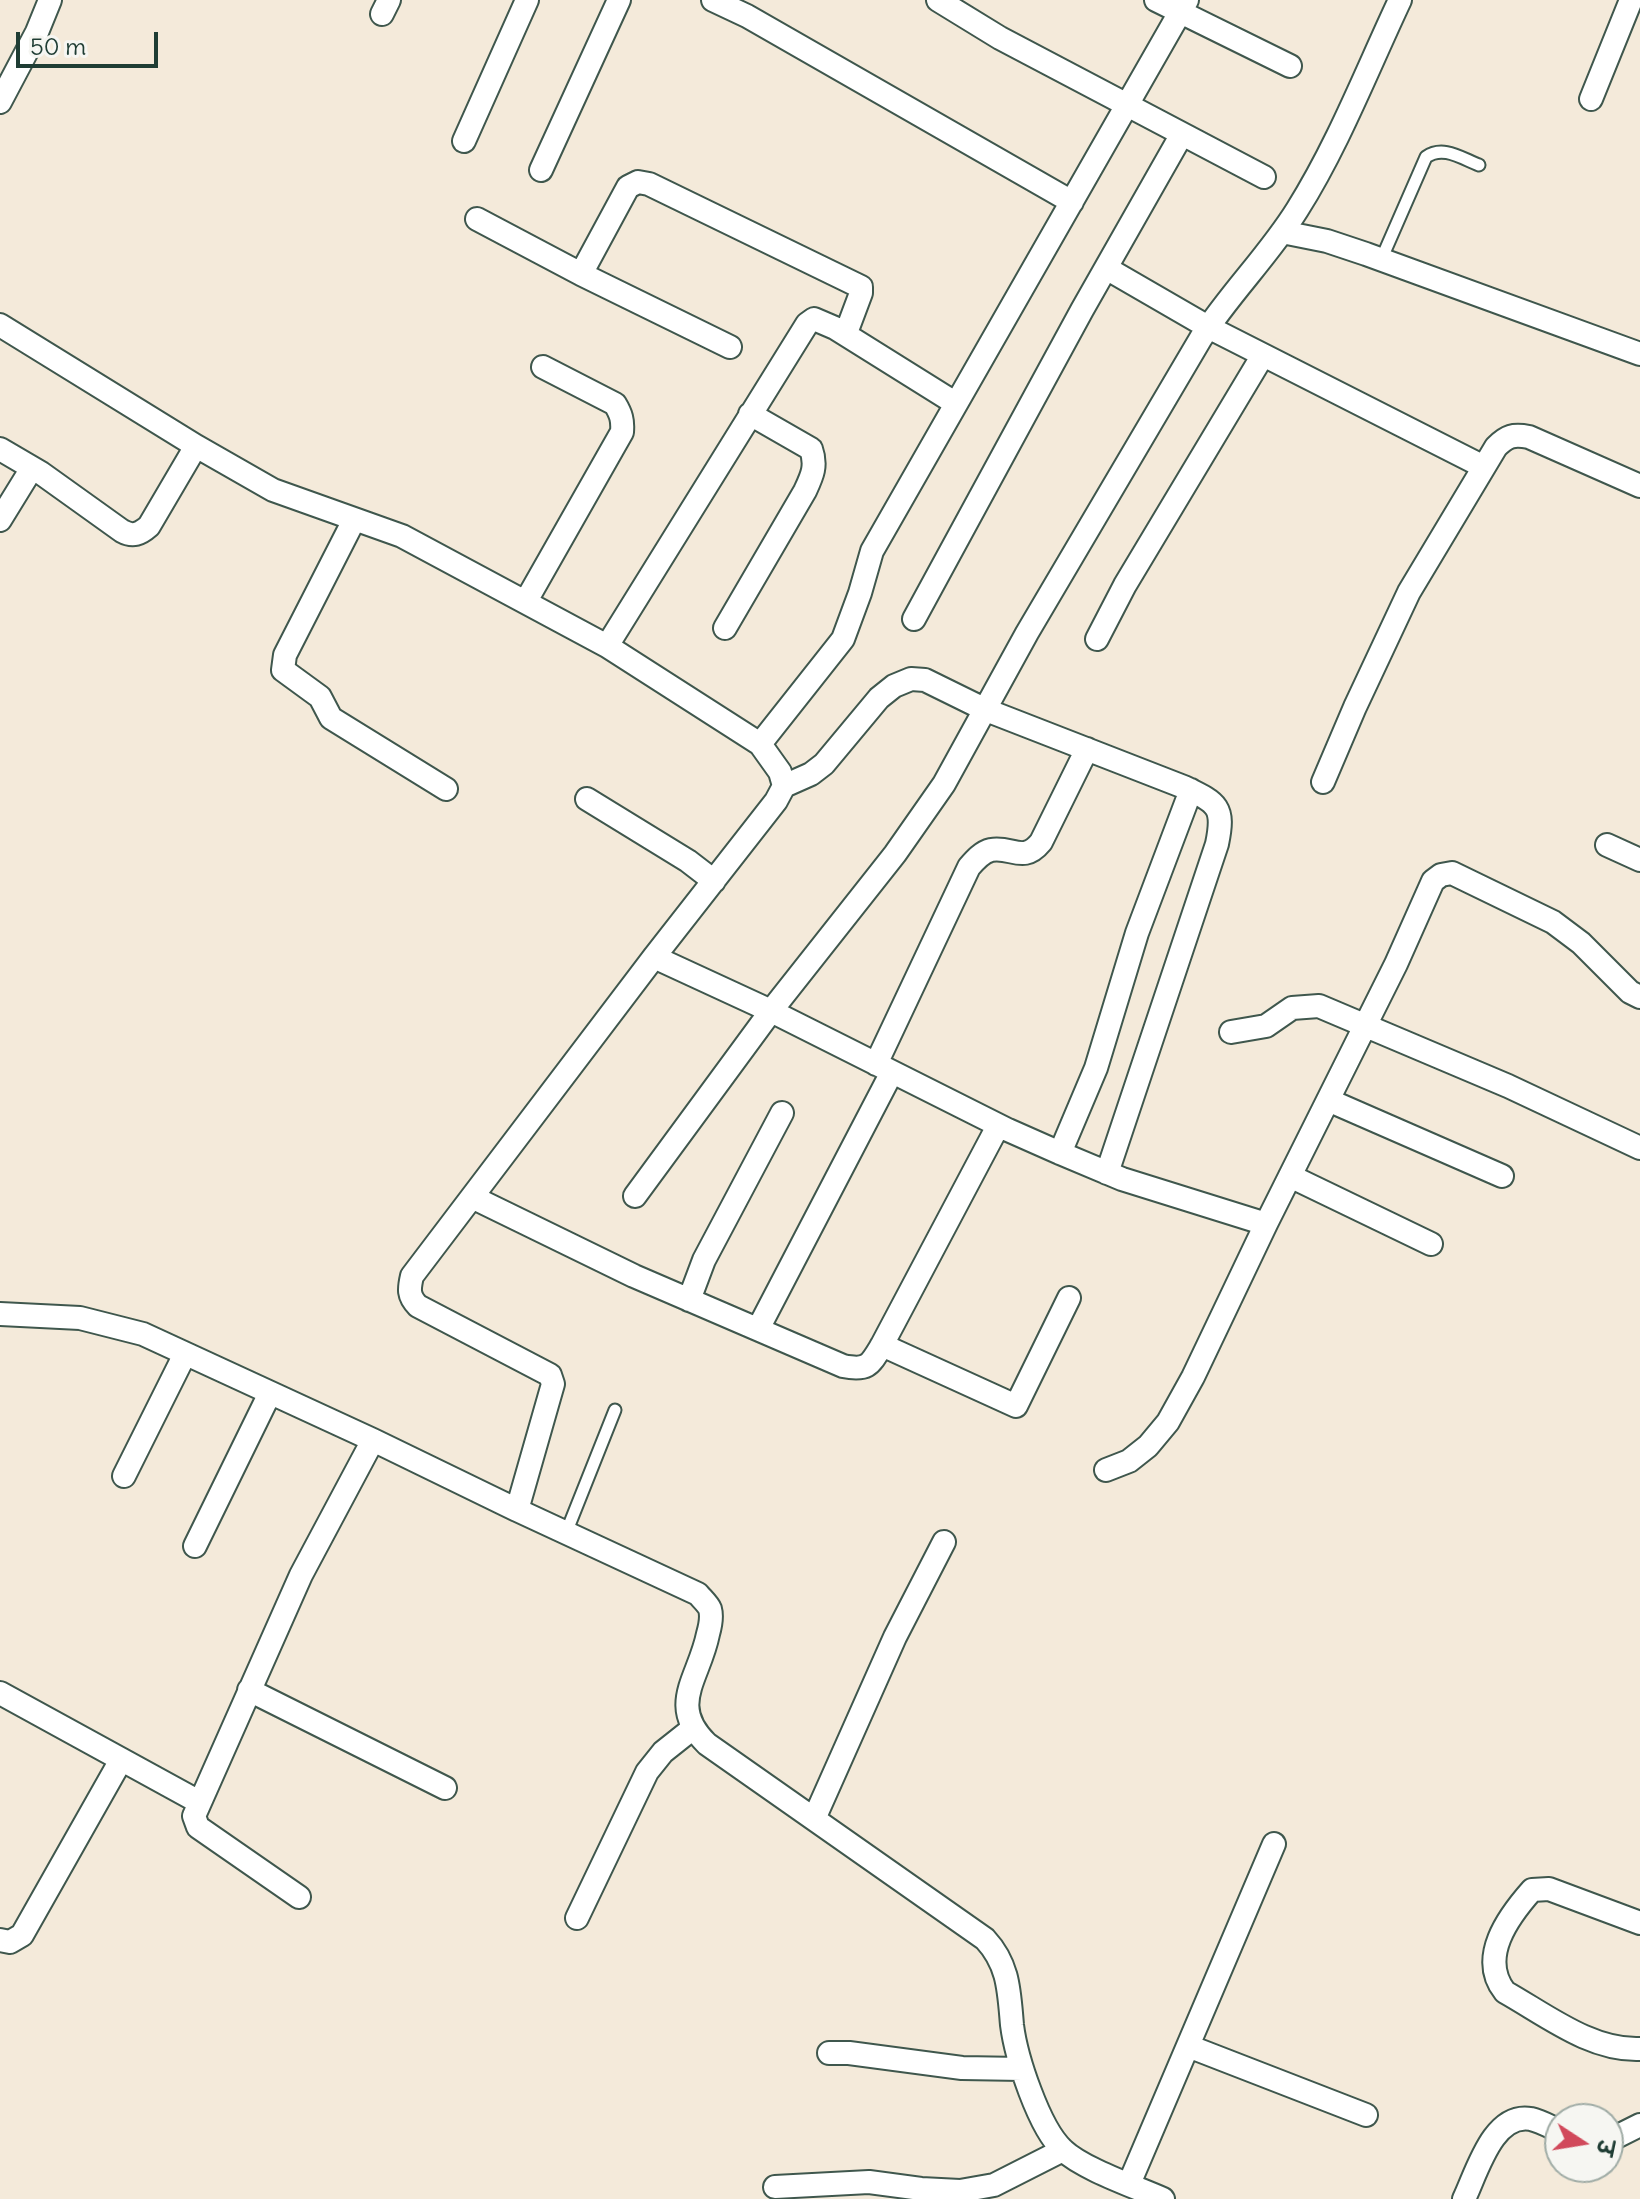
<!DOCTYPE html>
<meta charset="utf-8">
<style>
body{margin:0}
#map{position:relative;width:1640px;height:2199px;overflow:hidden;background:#f4eada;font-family:Delius,"Playpen Sans Deva",sans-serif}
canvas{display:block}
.north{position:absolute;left:1544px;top:2103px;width:80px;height:80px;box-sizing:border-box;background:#f6f6f2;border:2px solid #a0aca6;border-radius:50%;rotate:102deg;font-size:22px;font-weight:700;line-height:32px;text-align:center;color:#1f3d34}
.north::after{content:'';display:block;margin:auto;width:28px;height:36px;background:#d1495b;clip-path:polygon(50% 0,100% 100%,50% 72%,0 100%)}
.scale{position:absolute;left:16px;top:32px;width:142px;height:36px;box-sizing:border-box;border:4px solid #1f3d34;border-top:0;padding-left:10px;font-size:24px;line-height:28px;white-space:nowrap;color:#1f3d34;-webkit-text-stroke:6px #f6f6f2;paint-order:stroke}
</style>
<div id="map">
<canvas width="1640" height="2199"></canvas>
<div class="north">उ</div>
<div class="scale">50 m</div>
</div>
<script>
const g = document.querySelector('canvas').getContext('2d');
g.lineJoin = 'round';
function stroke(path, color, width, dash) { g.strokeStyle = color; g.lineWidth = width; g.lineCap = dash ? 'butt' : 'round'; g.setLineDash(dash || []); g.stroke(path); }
const lane = new Path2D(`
 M1381,260L1426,157C1443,145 1461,158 1479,165
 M566,1533L615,1410`);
const street = new Path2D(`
 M713,0L747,16L1072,202
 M938,0L1000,38L1264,177
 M1156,0L1290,66
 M382,14L389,0
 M1591,99L1631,0
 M0,102L37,32L50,0
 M464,141L527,0
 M541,170L619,0
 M477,219L581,274L730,347
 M1282,232L1327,241L1366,254L1640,354
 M1106,268L1208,327L1484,467
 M581,274L628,187L638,182L649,184L861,287V293L846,333
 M0,325L196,446L273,490L402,536L607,646L760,744L780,772L784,786L776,801L654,957L412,1276C409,1289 408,1296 418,1306L550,1375L553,1384L517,1510L698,1594C701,1598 708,1604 710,1609C712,1616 710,1627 708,1634C699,1679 667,1705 707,1744L985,1939C1009,1965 1009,1991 1012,2025C1016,2057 1039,2128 1063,2150C1083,2169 1136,2187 1163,2199
 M0,449L41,473L122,531C133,537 140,534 149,526L196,446
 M0,520L32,468
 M354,520L285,655L283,670L320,697L331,718L446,789
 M526,601L622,432C623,420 621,414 615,404L543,367
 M914,619L1082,310L1182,134
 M725,628L805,491C812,476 817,466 811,449L750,414
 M1097,639L1125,585L1263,355
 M607,646L807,324L814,319L835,328L955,403
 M760,744L843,639L860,593L872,551L1187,0
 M1323,782L1355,707L1409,592L1496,447C1507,436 1513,434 1529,437L1640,486
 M784,786L811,774L824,764L879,698L894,686L911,679L925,680L986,710L1184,787C1217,803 1225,806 1217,844L1107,1173
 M587,799L688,861L714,881
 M1607,845L1640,860
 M654,957L771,1011L1008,1130L1060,1153L1122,1179L1266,1224
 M1231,1032L1266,1026L1292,1008L1319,1006L1508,1086L1640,1148
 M876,1064L969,867C975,860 982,852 991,850C1012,846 1023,864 1041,842L1087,749
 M1328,1100L1502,1176
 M1060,1153L1096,1068L1137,933L1191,790
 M1290,1176L1431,1244
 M635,1196L771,1011L895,854L944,784L1027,633L1201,338C1230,293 1269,255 1297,210C1338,145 1367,70 1400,0
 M472,1197L634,1276L843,1366C868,1371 870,1365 882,1345L998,1126
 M689,1300L704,1260L782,1113
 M0,1314L80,1318L143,1334L373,1440L517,1510
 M758,1329L892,1072
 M882,1345L1016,1406L1069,1298
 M1106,1470L1129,1461L1148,1446L1168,1422L1193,1377L1266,1224L1396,964L1433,881L1441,875L1452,873L1553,922L1581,943L1630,992L1640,997
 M124,1476L185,1354
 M195,1546L270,1393
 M249,1690L445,1788
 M0,1693L199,1802
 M814,1819L895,1637L944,1542
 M299,1897L198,1827L194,1816L301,1575L373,1440
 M577,1918L647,1772L663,1752L692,1729
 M1640,1923L1549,1889L1532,1890C1508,1917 1478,1958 1505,1992C1546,2015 1591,2051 1640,2049
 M0,1940L10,1942L22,1935L121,1760
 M1188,2046L1366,2115
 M829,2053H849L962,2068L1022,2069
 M1608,2141L1640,2125
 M1129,2184L1274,1844
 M775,2187L869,2182L921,2189L960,2191L994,2185L1063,2150
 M1464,2199C1477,2172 1493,2112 1531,2119C1540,2121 1551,2127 1560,2131`);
stroke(lane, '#3f574d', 15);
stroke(street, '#3f574d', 26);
stroke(lane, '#fff', 11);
stroke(street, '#fff', 22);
</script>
